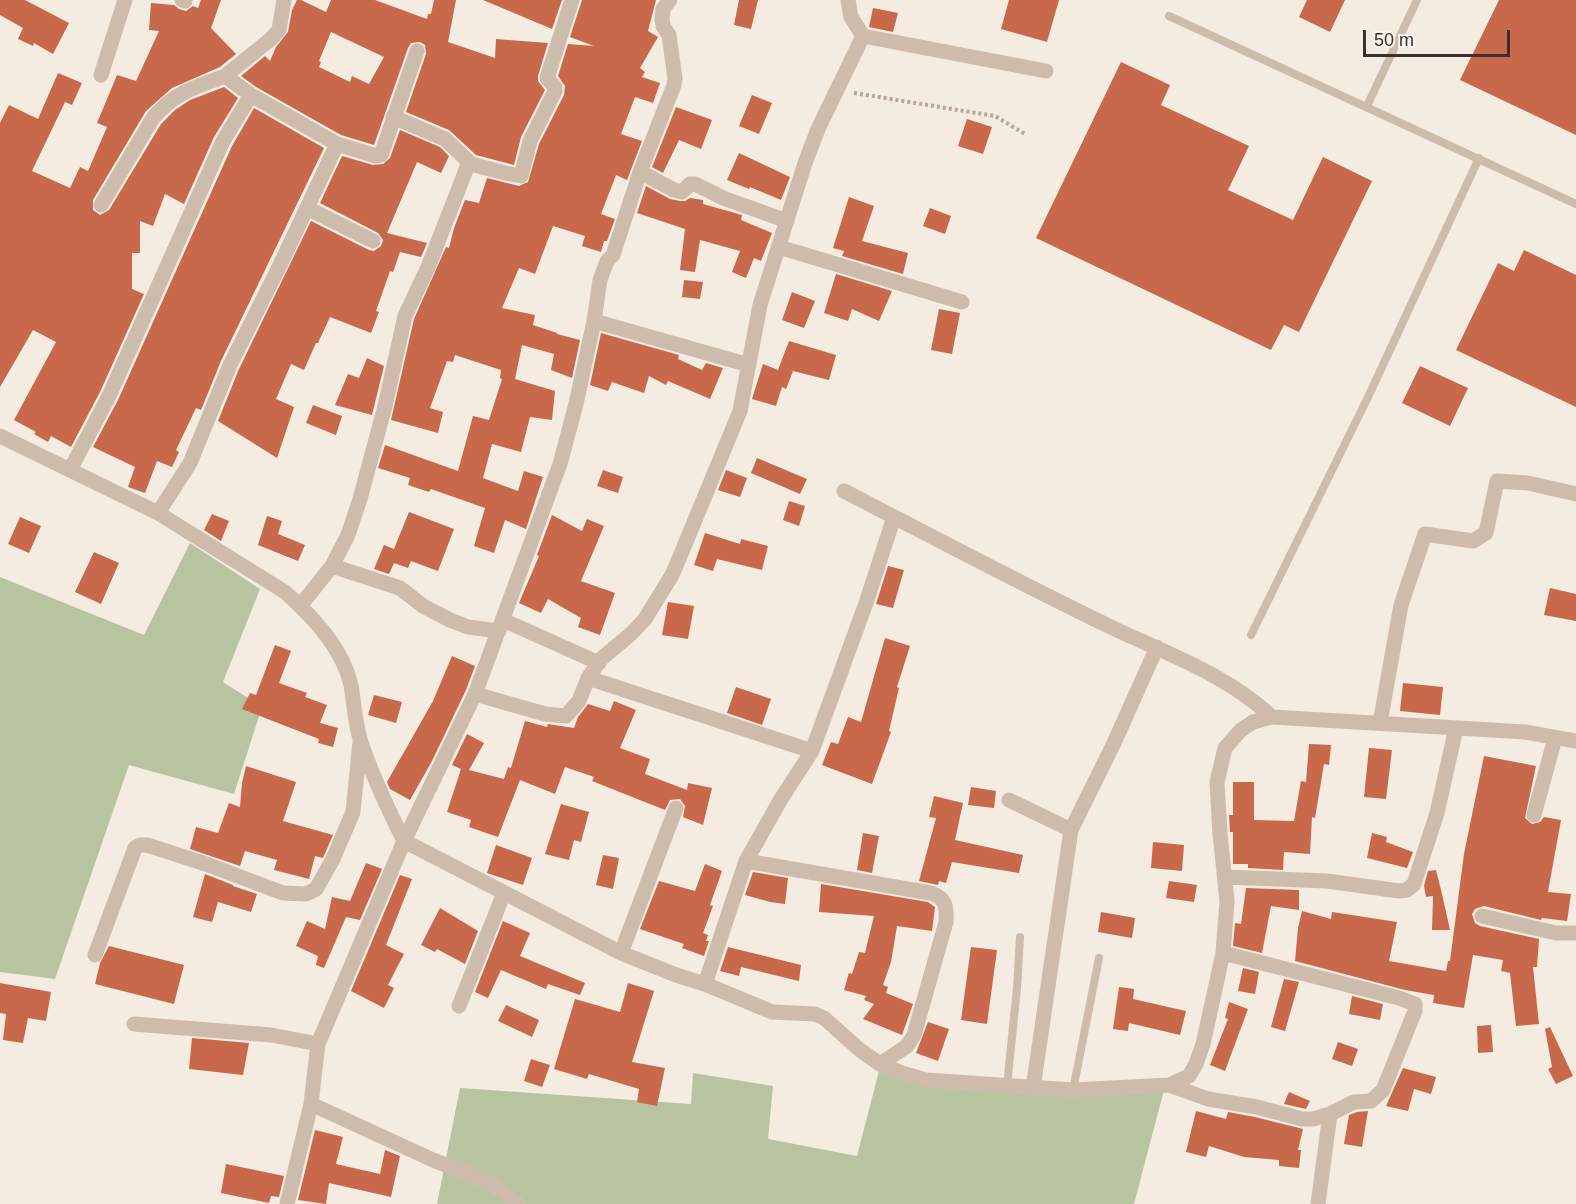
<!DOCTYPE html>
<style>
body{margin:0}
#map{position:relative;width:1576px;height:1204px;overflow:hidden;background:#f4ebe1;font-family:Helvetica,sans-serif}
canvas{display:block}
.scale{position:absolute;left:1363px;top:30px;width:147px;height:27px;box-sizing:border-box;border:3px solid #3b302b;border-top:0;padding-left:8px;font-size:18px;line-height:21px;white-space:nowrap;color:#3b302b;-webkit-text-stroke:4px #fbf5ee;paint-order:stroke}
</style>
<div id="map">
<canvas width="1576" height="1204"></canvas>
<div class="scale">50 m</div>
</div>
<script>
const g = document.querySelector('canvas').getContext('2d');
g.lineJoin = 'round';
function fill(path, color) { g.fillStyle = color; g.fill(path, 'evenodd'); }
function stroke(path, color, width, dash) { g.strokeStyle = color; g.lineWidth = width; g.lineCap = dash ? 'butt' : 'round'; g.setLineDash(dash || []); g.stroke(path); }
fill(new Path2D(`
 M190,543L260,589L223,682L262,707L234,794L129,765L55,979L0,972V577L144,635Z
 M879,1071L1164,1090L1134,1204H437L460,1088L691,1104L693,1073L773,1086L768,1139L857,1156Z`), '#b8c4a0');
fill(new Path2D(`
 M0,0H25L69,23L53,54L34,43L33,46L18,39L23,28L0,15Z
 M201,0H221L211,28L236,54L220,67L172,88L146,111L93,200V210L100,215L109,210L161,124L175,110L190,100L224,87L238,98L214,137L184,204L165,194L153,226L140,221V253H132V289L144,294L100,392L71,447L51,436L48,442L34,434L36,432L14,420L56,342L33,330L0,387V123L9,105L38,119L58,73L82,83L72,105L65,102L32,171L70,188L80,167L88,171L107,127L97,123L117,75L136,81L159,31L149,30L151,3L174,5L179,9L186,11L193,6L198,8Z
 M297,0H301L326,12L331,0H375L427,19L428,14H431L434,0H456L448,42L495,58L496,39L548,43L538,76V81L545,90L521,137L514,165L476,155L449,130L406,112L426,54L425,45L420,42L411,43L408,48L374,145L341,135L256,87L241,76L265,56L270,61L276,47L288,32L292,10ZM331,32L384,57L369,84L352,76L350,82L319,67L321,62L319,61Z
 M483,0H562L552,29Z
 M582,0H656L648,31L658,37L640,68L645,72L642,77L660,83L653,103L635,97L621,134L642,141L627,180L616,175L601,214L615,219L607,241H604L601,252L582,246L585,236L553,226L535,274L519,268L502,308L535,315L533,325L557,333V334L580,340L572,378L551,370L554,354L522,345L515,379L555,391L552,420L530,417L521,452L492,444L483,478L518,491L524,471L543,477L526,529L505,520L494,553L474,546L485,508L431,489L429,492L408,485L410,478L378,468L385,445L458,471L473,416L489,420L502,379L500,378L501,370L455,355L453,362L447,361L430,408L443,412L438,433L391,420L414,319L446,247L449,248L454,228L465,200L479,203L487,178L519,186L528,182L539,144L564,95L565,86L558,76L568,44L594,46L570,37Z
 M739,0H758L751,29L734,25Z
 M1009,0H1059L1047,42L1001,29Z
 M1307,0H1345L1330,32L1299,17Z
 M1499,0H1576V135L1460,80Z
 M873,8L898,13L893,32L869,27Z
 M1121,62L1170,85L1161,105L1249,146L1228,190L1293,220L1323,157L1372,181L1299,332L1284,325L1271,350L1036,238Z
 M752,95L772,103L759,134L739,126Z
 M676,107L712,120L701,149L679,140L663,173L652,167Z
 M254,108L324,148L221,361L201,410L196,408L176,450L179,452L172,467L157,461L145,493L128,487L135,467L93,447L118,400L232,146Z
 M967,119L992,127L983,154L958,146Z
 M400,130L440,147L449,156L441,173L417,162L387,233L427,243L421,257L400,252L393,272L390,271L376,311L379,312L371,333L330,317L318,343H316L304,370L291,364L276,399L294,407L277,458L218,421L239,369L311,221L369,250L374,251L381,246L383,240L378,233L320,203L342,156L373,165L383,164L390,158Z
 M739,153L790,177L781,200L750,187L749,189L727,180Z
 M646,186L670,199L680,201H685L690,198L703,200V204L742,215L741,220L772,233L761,261L754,258L746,278L732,272L740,251L700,240L695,272L680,270L685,229L637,213Z
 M849,197L874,206L862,241L908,253L903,274L842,256L844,251L833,248Z
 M930,208L951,216L945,234L923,226Z
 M1524,250L1576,275V407L1456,350L1498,263L1514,271Z
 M836,274L892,291L879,321L852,309L848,321L824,313Z
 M684,280L703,282L700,299L682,297Z
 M792,292L815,301L804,328L782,320Z
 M939,309L960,313L952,354L931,350Z
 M601,333L679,355L678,359L702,370L706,363L723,368L710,399L668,381L666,385L649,376L644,393L612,382L608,391L590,385Z
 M789,341L836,355L829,380L793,371L786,389L782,387L776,406L752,399L763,364L778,370Z
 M367,358L384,366L372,415L335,405L348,374L359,378Z
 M1420,366L1468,388L1450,426L1402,403Z
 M313,405L342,416L336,435L306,423Z
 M757,458L807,479L800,494L751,473Z
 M603,470L623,477L618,493L597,486Z
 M726,470L747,478L740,497L718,490Z
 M789,501L805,506L799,526L783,520Z
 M409,512L454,529L438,571L411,561L408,568L394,563L389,574L374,569L384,545L394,549Z
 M212,514L229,521L221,541L204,530Z
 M552,515L582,531L587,519L604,526L581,581L615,593L600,635L578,627L581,618L548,599L541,613L519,603L539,556L537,555Z
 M267,516L282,521L278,534L305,545L298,561L258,545Z
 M20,517L41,526L29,553L8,544Z
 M705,533L740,544L741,539L768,546L762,570L717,559L713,571L694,565Z
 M94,552L119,563L101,604L75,592Z
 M888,566L904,570L893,608L876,604Z
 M1550,588L1576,594V621L1544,615Z
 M668,602L694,606L688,639L662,635Z
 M885,638L910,646L897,687L899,688L889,731L891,732L872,784L822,765L831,742L838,744L848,717L861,722Z
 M275,645L291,651L279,683L307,693L305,697L327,705L320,723L338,728L333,747L318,743L319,739L242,709L250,693L256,695Z
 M452,656L475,666L466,690L432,761L410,800L390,789L387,782L433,701Z
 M1403,683L1443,687L1440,715L1400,711Z
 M736,687L771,699L762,725L727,713Z
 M374,695L402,702L396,723L368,715Z
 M614,701L636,710L620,748L650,759L645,774L687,790L688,783L712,788L703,825L683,817L685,806L680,799L670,800L665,810L592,781L594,777L565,767L555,794L520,780L498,837L469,827L471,820L447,812L461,769L452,765L467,734L484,743L469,770L504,779L508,767L511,768L525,721L547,727L548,724L574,728L578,717L588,704L610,711Z
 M1309,744L1331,745L1329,765L1324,764L1315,818L1312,817L1310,854L1284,852L1283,870L1248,868V864H1233V832H1230L1229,815H1233V782H1254V820L1294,821L1301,781L1306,782Z
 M1369,748L1392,750L1386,799L1364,797Z
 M1484,756L1536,766L1525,818L1532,824L1540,822L1544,817L1561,820L1548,892L1571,894L1567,921L1542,918L1541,920L1484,906L1475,909L1472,914L1475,923L1480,926L1539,939L1537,967H1533L1539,1024L1516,1026L1510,973L1501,971L1503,960L1473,955L1464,1008L1433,1003L1434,995L1405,990L1295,961L1298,928L1302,911L1331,919L1332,912L1397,922L1389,961L1446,971L1448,961H1450L1464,854Z
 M246,766L296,782L283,821L333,835L323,858L315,856L309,879L274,870L277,860L245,851L240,866L190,849L196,827L218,833L229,803L240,807L242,783Z
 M971,787L996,791L994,808L968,805Z
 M934,796L963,803L955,840L1023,855L1019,873L952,862L946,883L939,881L938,885L919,881L936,818L929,817Z
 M561,804L589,812L581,842L574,840L569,860L545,854Z
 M863,833L879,836L872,873L857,870Z
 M1372,833L1387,837L1386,842L1413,852L1407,868L1367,858Z
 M1153,842L1184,845L1182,871L1151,868Z
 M496,845L532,858L523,885L487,873Z
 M603,855L619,858L613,889L596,885Z
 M366,863L382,869L360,920L346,917L324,968L316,965L318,956L296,946L307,921L325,929L332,897L350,901Z
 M705,864L722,871L710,905L713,906L703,933L708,935L706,941H709L704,956L682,948L684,944L640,929L659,881L695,891Z
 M1436,870L1442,894L1450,930H1432L1433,896L1426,897L1424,886L1428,871Z
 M753,872L788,878L785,904L770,902L745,895Z
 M205,874L233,885V886L257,894L251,912L218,902L212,922L193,917Z
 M400,875L412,879L386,945L404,954L388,985L394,988L384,1008L351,991Z
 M1169,881L1197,885L1194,902L1166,898Z
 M821,884L928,902L935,907L932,931L897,926L891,962L883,985L888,987L886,993L913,1004L902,1035L863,1019L874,1004L864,1000L866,996L844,990L849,973L852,974L859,952L865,953L874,916L819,912Z
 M1246,888L1299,890V910L1271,906L1262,953L1233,946L1235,923L1241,924Z
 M440,908L478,931L465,964L437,949L435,952L421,945Z
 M1101,912L1135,918L1132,938L1098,932Z
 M503,921L530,933L520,956L585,983L580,995L548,984L546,989L501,970L488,998L475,992Z
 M109,946L184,965L174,1004L95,984L100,963Z
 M728,947L801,965L799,981L741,967L739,976L720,971Z
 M971,947L997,950L987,1024L961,1020Z
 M1243,968L1259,972L1255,994L1238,991Z
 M1284,979L1299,982L1285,1031L1271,1027Z
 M0,983L51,992L46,1021L28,1018L23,1043L3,1040L6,1014L0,1013Z
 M628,983L654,991L632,1062L665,1068L657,1106L637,1102L639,1089L589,1074L587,1079L554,1069L575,999L620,1012Z
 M1119,987L1134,989L1133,999L1186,1011L1180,1035L1129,1023L1128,1031L1113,1029Z
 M1352,996L1383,1004L1380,1020L1349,1014Z
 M1229,1002L1248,1009L1225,1071L1210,1065L1228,1019L1225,1018Z
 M506,1005L539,1020L532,1037L498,1021Z
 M928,1022L949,1029L938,1061L916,1053Z
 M1491,1025L1493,1052L1478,1053L1477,1026Z
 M1550,1027L1573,1076L1556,1084L1548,1069L1552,1067L1545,1029Z
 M192,1038L249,1043L243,1075L189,1069Z
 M1338,1042L1358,1049L1352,1066L1332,1059Z
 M531,1059L550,1065L542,1087L524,1081Z
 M1403,1068L1436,1077L1431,1094L1414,1089L1408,1111L1386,1106Z
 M1289,1092L1310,1101L1306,1109L1284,1104Z
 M1196,1111L1226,1119L1228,1112L1255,1117L1303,1129L1298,1150H1301L1299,1168L1279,1166V1160L1244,1157L1209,1146L1206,1157L1186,1152Z
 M1368,1111L1362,1147L1344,1144L1349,1115L1357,1112Z
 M315,1130L343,1137L336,1164L380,1174L385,1150L400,1156L391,1197L329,1183L326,1204L298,1200Z
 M226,1164L284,1176L279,1197L271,1196L269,1203L221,1193Z`), '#c8694b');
stroke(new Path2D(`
 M854,93L995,116L1025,134`), '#b9a596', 4, [3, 3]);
stroke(new Path2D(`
 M1169,16L1576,204
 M1367,106L1417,0
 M1251,635L1369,395L1479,158
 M1007,1086L1017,988L1020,937
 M1073,1090L1099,958`), '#cdbbac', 8);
stroke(new Path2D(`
 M182,0L185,1
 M284,0L279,30L272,38L225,76L251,95L337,144
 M863,36L1046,71
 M101,75L125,0
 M393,117L445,139L471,164L505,173L521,176L530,141L555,91V87L547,78L572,0
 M640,172L674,190L682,192L690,184H695L723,198L787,221
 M101,205L153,118C175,92 194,88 225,76
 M307,208L373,241
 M779,247L962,302
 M594,321L749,365
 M0,436L158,513L285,592C313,617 342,647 351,685C354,703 355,722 360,739C371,774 388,809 404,841L621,953L676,975L705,984L772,1012L815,1014L824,1018L860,1050L880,1064L902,1073L926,1080L1073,1090L1169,1085L1189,1076L1196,1064L1203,1044L1223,953L1227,901L1220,834L1217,782L1225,748L1241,730L1253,722L1272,717L1525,732L1576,741
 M70,470L109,396L223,141L251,95
 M844,491C935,538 1025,586 1117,630C1171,655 1228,676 1272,717
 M158,513L190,463L230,365L280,265L337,144L376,156L381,155L417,51
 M332,566L400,588L423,606L450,620L468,627L499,631
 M300,606L332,566L348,535L360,499L385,406L405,316L429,265L469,162
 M503,620L599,663
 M588,678L812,751
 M475,694L545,714L566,716L579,701L588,678L601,659L632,633L645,619L672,575L681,554L740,411L760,305L805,163L818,129L863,36L851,17L848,0
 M1380,723L1401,605L1425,534L1473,541L1486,533L1497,481L1528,483L1576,494
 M1009,800L1071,830
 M1534,815L1555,738
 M746,861L930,893C946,897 947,907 946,922L914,1035L907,1046L880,1064
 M1225,877L1327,881L1399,891L1407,890L1414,884L1437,813L1456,728
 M1482,916L1556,933H1576
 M621,953L676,808
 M95,955L135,848L140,845H147L206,864L283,893L306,894L316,889L333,859L353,812L360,742
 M705,984L746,861L781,799L812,751L866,603L894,517
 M459,1006L504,893
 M134,1024L271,1035L318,1044
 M1169,1085L1208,1099L1257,1107L1302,1119H1313L1330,1114L1354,1102L1371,1101L1383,1090L1415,1011V1004L1399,998L1223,953
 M1033,1088L1071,830L1114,743L1157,647
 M311,1104L433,1160L491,1183L518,1204
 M287,1204L311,1104L318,1044L404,841L475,694L560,464L576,404L594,321L600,280L607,261L613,255L640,172L674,85L675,78L669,35L663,26L662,19L663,9L670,0
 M1318,1204L1330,1114`), '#cdbbac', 15);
</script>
